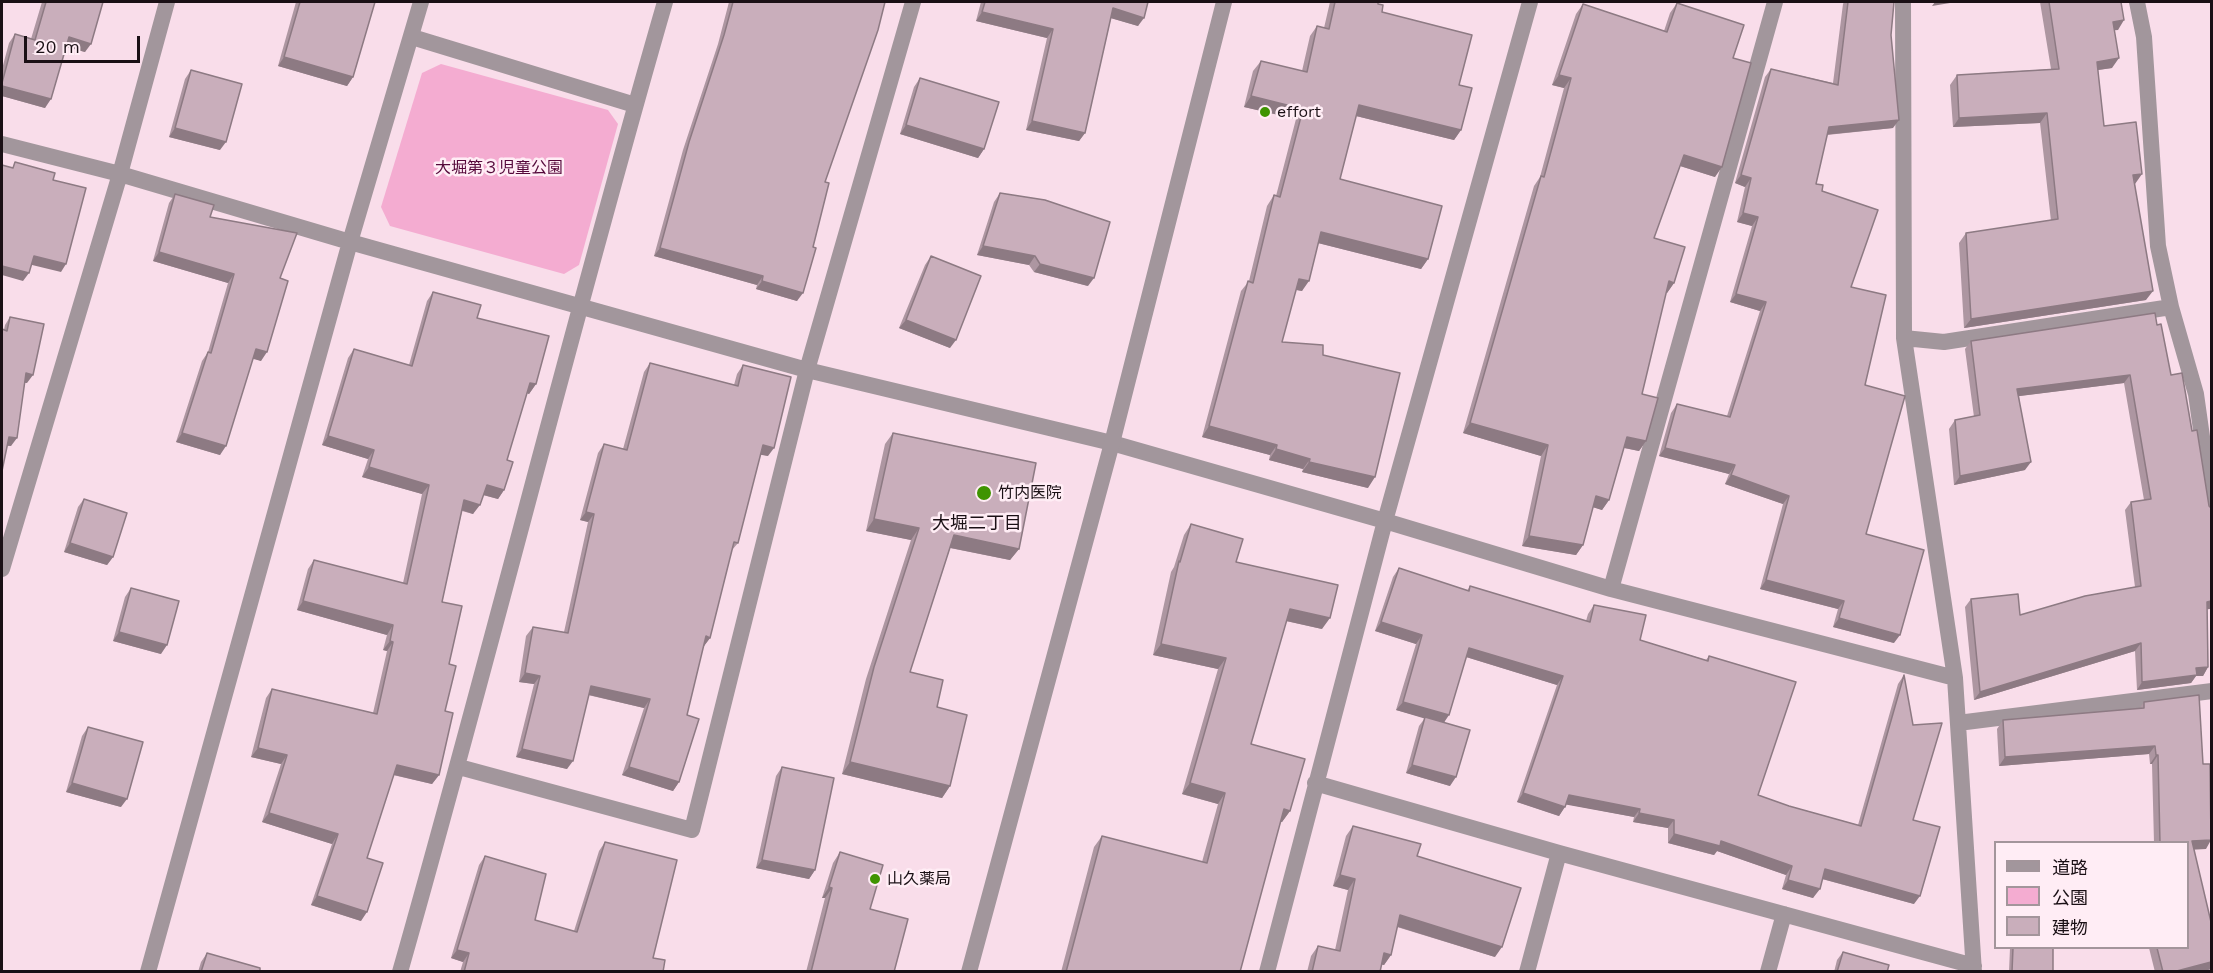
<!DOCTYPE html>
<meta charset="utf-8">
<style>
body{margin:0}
#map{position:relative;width:2213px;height:973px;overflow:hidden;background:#f9ddea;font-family:"Work Sans","Noto Sans JP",sans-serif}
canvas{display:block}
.frame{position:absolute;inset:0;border:3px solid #1a1015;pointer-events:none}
.legend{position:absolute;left:1994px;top:841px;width:195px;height:108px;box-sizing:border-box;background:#ffedf5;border:2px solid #a3959b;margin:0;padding:8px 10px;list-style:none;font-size:18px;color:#1a1015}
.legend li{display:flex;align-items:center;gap:12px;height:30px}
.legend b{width:30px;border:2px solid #a3959b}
.scale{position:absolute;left:24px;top:36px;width:116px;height:27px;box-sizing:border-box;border:3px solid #1a1015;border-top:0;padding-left:8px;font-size:18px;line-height:21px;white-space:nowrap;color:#1a1015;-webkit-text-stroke:4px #ffedf5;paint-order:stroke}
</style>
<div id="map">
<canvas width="2213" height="973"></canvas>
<div class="frame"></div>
<ul class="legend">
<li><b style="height:8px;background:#a2969c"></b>道路</li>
<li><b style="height:16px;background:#f4acd1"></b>公園</li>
<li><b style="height:16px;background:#c9aebb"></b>建物</li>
</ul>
<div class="scale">20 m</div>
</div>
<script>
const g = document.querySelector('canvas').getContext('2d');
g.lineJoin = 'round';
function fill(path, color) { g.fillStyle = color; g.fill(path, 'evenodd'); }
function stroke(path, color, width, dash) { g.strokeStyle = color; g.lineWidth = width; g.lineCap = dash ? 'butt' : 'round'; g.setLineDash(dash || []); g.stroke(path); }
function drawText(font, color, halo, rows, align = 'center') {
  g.font = font + ' "Work Sans","Noto Sans JP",sans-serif'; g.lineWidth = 5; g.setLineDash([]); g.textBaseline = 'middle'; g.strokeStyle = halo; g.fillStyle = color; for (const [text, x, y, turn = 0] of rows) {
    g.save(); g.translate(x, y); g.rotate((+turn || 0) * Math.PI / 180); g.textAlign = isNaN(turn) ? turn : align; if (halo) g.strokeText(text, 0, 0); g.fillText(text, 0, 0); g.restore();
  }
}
fill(new Path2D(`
 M441,64L608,110L618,124L579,265L564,274L390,226L381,207L422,73Z`), '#f4acd1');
stroke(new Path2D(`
 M1903,2L1904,338L1955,678L1974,972
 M2137,2L2144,37L2158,246L2171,307L2196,394L2212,508
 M412,37L635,105
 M2,144L120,174L350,242L807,370L1112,443L1385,521L1611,589L1955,678
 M1904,338L1944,342L2171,307
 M2,569L120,174L167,2
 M1611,589L1775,2
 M1958,723L2212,691
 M459,767L692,830L807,370L913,2
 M1315,783L1559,853L1974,966
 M148,972L350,242L421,2
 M400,972C492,649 572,323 665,2
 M1267,972L1385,521L1530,2
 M1527,972L1559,853
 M1768,972L1784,914`), '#a2969c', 16);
stroke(new Path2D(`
 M969,972L1112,443L1224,2`), '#a2969c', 16);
fill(new Path2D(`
 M42,2H103L85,52L67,47L45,108L2,96V69L9,43L15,34L31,39Z
 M296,2H375L353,77L347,86L278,66Z
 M729,2H885L825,182L797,301L756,289L757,285L654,256L683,150L718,44Z
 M981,2H1148L1138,26L1111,18L1085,133L1079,141L1026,130L1047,38L976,21Z
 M1330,2H1378V4L1382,12L1459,85L1461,130L1454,140L1356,116L1340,179L1428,259L1421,269L1318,243L1302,291L1296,290L1282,342L1323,355L1368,488L1302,472L1303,469L1269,460L1270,455L1202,437L1241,291L1249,281L1267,206L1274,195L1276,196L1296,119L1244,107L1253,71L1261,61L1302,71L1310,36L1317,26L1324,28Z
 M1844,2H1894L1891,35L1893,128L1827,135L1816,184L1822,191L1851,287L1865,385L1866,534L1894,643L1833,627L1838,609L1760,589L1783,504L1725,484L1729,474L1659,456L1671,413L1677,404L1727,416L1760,311L1730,302L1752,226L1737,222L1745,187L1735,183L1765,77L1771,69L1833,83L1843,4Z
 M2040,2H2121L2118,30H2114L2112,68L2098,70L2104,126L2135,184L2146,300L1964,328L1959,243L1966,233L2051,221L2040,123L1953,127L1950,85L1957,75L2051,69Z
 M1677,3L1733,58L1715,177L1680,166L1654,238L1674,283L1667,293H1666L1642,394L1646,441L1639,451L1624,448L1609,500L1602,510L1593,507L1583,545L1576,555L1522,546L1541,456L1463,433L1534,186L1540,177L1564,88L1552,85L1576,14L1583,4L1664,31L1670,13Z
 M191,70L220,150L169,137L185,79Z
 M920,78L984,149L978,158L900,134L914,87Z
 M1000,193L1088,286L1034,272L1029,265L977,255L994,202Z
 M175,194L210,217L280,278L261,361L253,358L220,455L176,442L202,361L208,352L228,283L153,261L169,203Z
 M931,256L950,348L899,328L925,265Z
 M433,292L477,318L536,384L529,394L527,393L507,460L504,490L498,499L483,495L473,514L462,511L442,602L449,664L439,775L432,784L393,775L367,858L361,921L311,905L332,844L262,822L281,764L251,757L266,698L272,689L373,713L387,651L383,650L387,635L297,610L308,569L314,560L403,583L422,494L362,477L368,459L322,445L348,358L354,349L409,365L427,301Z
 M2155,313L2210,609H2207L2208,667L2203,676H2196L2191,683L2137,690L2135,651L1974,700L1965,607L1971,599L2020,615L2135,587L2125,510L2131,502L2144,500L2124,383L2019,396L2025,470L1954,485L1949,429L1955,420L1974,417L1965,349L1971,341Z
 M10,317L27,383H25L11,446H7L4,330L5,325Z
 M650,363L734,385L737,374L743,365L768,456L760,454L738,543L732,550L710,638L704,646H703L687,715L679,782L673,791L622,775L644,708L588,695L567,769L516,757L534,684L519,682L526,636L533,627L564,632L588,522L580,520L598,453L604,444L623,449L644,372Z
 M893,433L1019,549L1010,560L950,548L910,672L937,707L950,786L942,798L842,774L866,679L911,540L866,531L885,444Z
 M84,499L113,557L107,565L64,552L78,507Z
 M1191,524L1236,562L1322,629L1286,621L1251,744L1290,811L1282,822H1280L1240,972H1061L1094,847L1102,836L1202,862L1218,804L1182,794L1218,669L1153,655L1171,572L1174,567L1184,535Z
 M1399,568L1467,591L1470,586L1586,621L1588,614L1594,605L1640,640L1706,660L1709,656L1758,795L1789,806L1858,825L1898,684L1904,675L1913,820L1914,904L1822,879L1813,898L1782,889L1786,875L1717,851L1714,855L1668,843V828L1633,822L1634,817L1566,804L1559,816L1517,802L1557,685L1466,657L1444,723L1450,786L1406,773L1419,726L1425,718L1396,710L1416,644L1375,631L1393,577Z
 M131,588L161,654L113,641L125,597Z
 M2144,702L2206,849H2194L2211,969L2202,972H2155L2149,948H2187V843H2154L2152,764H2150L2149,754L1999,766L1997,729L2003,720L2139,709Z
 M88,727L121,807L66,792L82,736Z
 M782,767L815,870L809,879L756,868L776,776Z
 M1353,826L1417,856L1495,957L1397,927L1391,955L1384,965L1381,964L1380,972H1307L1311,956L1318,946L1335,950L1348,890L1333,886L1346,836Z
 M605,842L653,958L663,972H460L463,962L451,958L479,865L485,856L535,920L574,931L599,851Z
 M840,852L870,909L894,972H806L825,898H822L833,863Z
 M2010,948H2053V972H2009Z
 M1843,952L1887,972H1834L1837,960Z
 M207,953L260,972H198L201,962Z`), '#ad96a1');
fill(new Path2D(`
 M1935,2H1956L1932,6Z
 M1113,8L1144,18L1138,26L1107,17Z
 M982,12L1053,29L1047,38L976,21Z
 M2124,20L2118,30L2106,31L2113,22Z
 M69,37L91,44L85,52L63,46Z
 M284,57L353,77L347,86L278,66Z
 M2119,58L2112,68L2091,71L2097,62Z
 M1559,75L1571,78L1564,88L1552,85Z
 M2,86L51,99L45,108L2,96Z
 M1251,96L1303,109L1296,119L1244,107Z
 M1359,105L1461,130L1454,140L1352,115Z
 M2047,113L2040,123L1953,127L1959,118Z
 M1899,120L1893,128L1823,135L1829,127Z
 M1032,121L1085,133L1079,141L1026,130Z
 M906,125L984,149L978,158L900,134Z
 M175,128L226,142L220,150L169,137Z
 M1684,155L1722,167L1715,177L1677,165Z
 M2142,174L2135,184L2133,175Z
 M1741,175L1751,178L1745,187L1735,183Z
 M1743,213L1758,217L1752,226L1737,222Z
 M1321,232L1428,259L1421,269L1314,242Z
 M983,246L1035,256L1029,265L977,255Z
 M660,248L763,276L757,285L654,256Z
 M159,252L234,274L228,283L153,261Z
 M34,256L66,264L61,272L28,264Z
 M1040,264L1094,278L1088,286L1034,272Z
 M2,266L29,273L23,281L2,275Z
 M1299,279L1309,281L1302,291L1292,289Z
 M762,281L803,293L797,301L756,289Z
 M1669,281L1674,283L1667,293L1662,291Z
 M2153,291L2146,300L1964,328L1971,319Z
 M1736,294L1766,302L1760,311L1730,302Z
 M906,320L956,340L950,348L899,328Z
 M256,349L267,352L261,361L250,358Z
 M26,373L33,375L27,383L20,382Z
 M2130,375L2124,383L2012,397L2017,389Z
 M530,383L536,384L529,394L524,392Z
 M1470,423L1548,445L1541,456L1463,433Z
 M1209,426L1277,445L1270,455L1202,437Z
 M182,433L226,446L220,455L176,442Z
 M328,436L374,450L368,459L322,445Z
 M9,437L17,438L11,446L4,445Z
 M1627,437L1646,441L1639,451L1620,447Z
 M763,445L774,448L768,456L756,454Z
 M1665,448L1735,465L1729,474L1659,456Z
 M1276,449L1310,459L1303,469L1269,460Z
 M1309,462L1375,477L1368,488L1302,472Z
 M2031,462L2025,470L1954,485L1960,476Z
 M369,467L429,485L422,494L362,477Z
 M1731,475L1789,496L1783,504L1725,484Z
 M487,485L504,490L498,499L480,494Z
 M1596,496L1609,500L1602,510L1589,506Z
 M464,500L480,505L473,514L458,509Z
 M586,512L594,514L588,522L580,520Z
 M874,519L919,528L911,540L866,531Z
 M954,535L1019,549L1010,560L946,547Z
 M1529,536L1583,545L1576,555L1522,546Z
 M70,543L113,557L107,565L64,552Z
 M1766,580L1844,601L1838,609L1760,589Z
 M303,601L393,625L387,635L297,610Z
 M2211,601V607L2210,609L2201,610L2207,602Z
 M1290,609L1330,618L1322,629L1282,620Z
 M1839,618L1900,635L1894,643L1833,627Z
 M1381,622L1422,635L1416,644L1375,631Z
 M119,632L167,645L161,654L113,641Z
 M706,636L710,638L704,646L700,645Z
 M390,641L393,642L387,651L383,650Z
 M2141,643L2135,651L1974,700L1980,692Z
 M1161,644L1226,658L1218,669L1153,655Z
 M1469,648L1563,676L1557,685L1463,656Z
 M2208,667L2203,676H2196L2191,683L2137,690L2142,682L2196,668Z
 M525,673L540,676L534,684L519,682Z
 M591,686L650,699L644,708L585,694Z
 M1403,702L1449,715L1443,724L1396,710Z
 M2155,746L2149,754L1999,766L2005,757Z
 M258,748L287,755L281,764L251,757Z
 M522,749L573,761L567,769L516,757Z
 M2156,755H2158L2152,764H2150Z
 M850,762L950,786L942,798L842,774Z
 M397,765L439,775L432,784L390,774Z
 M1412,765L1456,777L1450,786L1406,773Z
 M629,767L679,782L673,791L622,775Z
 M72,783L127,799L121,807L66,792Z
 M1190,783L1225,793L1218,804L1182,794Z
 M1523,793L1565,807L1559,816L1517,802Z
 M1569,795L1640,809L1634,817L1563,804Z
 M1284,809L1290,811L1282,822L1276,821Z
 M269,813L338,834L332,844L262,822Z
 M1639,813L1674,820L1668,828L1633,822Z
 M1674,834L1721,841L1792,866L1786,875L1717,851L1714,855L1668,843Z
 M2211,840L2206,849L2187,850L2192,841Z
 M762,860L815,870L809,879L756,868Z
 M1825,869L1920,896L1914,904L1819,878Z
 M1340,875L1355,879L1348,890L1333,886Z
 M1788,880L1820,889L1813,898L1782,889Z
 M829,887L832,888L825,898H822Z
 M317,896L367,912L361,921L311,905Z
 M1400,915L1502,947L1495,957L1392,925Z
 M457,950L469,953L463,962L451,958Z
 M1384,953L1391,955L1384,965L1377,964Z
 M2211,962V969L2202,972H2173Z`), '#8d7a83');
const building = new Path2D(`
 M46,2H103L91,44L69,37L51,99L2,86V83L15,34L35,40Z
 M300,2H375L353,77L284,57Z
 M733,2H885L878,30L825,182L829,183L813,247L816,248L803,293L762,281L763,276L660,248L689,142L724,35Z
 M985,2H1148L1144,18L1113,8L1085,133L1032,121L1053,29L982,12Z
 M1335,2H1378V4L1383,5L1382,12L1472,35L1459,85L1472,88L1461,130L1359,105L1340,179L1442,206L1428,259L1321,232L1309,281L1299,279L1282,342L1323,345V355L1400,373L1375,477L1309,462L1310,459L1276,449L1277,445L1209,426L1248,281L1253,283L1274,195L1280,197L1303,109L1251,96L1261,61L1307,72L1317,26L1329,29Z
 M1848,2H1894L1891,35L1899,120L1829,127L1816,184L1823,185L1822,191L1878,210L1851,287L1886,295L1865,385L1905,396L1866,534L1924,550L1900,635L1839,618L1844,601L1766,580L1789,496L1731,475L1735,465L1665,448L1677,404L1730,417L1766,302L1736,294L1758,217L1743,213L1751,178L1741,175L1771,69L1838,85Z
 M2049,2H2121L2124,20L2113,22L2119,58L2097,62L2104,126L2136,122L2142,174L2133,175L2153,291L1971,319L1966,233L2058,219L2047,113L1959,118L1957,75L2059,69Z
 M1677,3L1744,25L1733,58L1751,63L1722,167L1684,155L1654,238L1685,247L1674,283L1669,281L1642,394L1658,398L1646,441L1627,437L1609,500L1596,496L1583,545L1529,536L1548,445L1470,423L1541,176L1544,177L1571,78L1559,75L1583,4L1667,32Z
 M191,70L242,84L226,142L175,128Z
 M920,78L999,102L984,149L906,125Z
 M15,162L55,173L53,180L86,188L66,264L34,256L29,273L2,266V165L13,168Z
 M1000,193L1045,200L1110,222L1094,278L1040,264L1035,256L983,246Z
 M175,194L214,205L210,217L297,233L280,278L288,281L267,352L256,349L226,446L182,433L208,352L211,353L234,274L159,252Z
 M931,256L981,276L956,340L906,320Z
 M433,292L481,305L477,318L549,336L536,384L530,383L507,460L513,462L504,490L487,485L480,505L464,500L442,602L462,606L449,664L456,666L445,711L453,713L439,775L397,765L367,858L383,863L367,912L317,896L338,834L269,813L287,755L258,748L272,689L377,714L393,642L390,641L393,625L303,601L314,560L407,584L429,485L369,467L374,450L328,436L354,349L412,366Z
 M2155,313L2157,325L2161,324L2171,375L2182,373L2192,431L2197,430L2209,506L2211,508V601L2207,602L2208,667L2196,668L2197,675L2142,682L2141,643L1980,692L1971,599L2018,594L2020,615L2085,596L2141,586L2131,502L2151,499L2130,375L2017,389L2031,462L1960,476L1955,420L1980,415L1971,341Z
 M10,317L44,324L33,375L26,373L17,438L9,437L2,471V329L7,331Z
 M650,363L738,386L743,365L791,377L774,448L763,445L738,543L734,542L710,638L706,636L687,715L699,719L679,782L629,767L650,699L591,686L573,761L522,749L540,676L525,673L533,627L568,633L594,514L586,512L604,444L627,450Z
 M893,433L1036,463L1019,549L954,535L910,672L943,680L937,707L967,715L950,786L850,762L874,667L919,528L874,519Z
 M84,499L127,513L113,557L70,543Z
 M1191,524L1243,539L1236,562L1338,585L1330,618L1290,609L1251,744L1305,759L1290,811L1284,809L1240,972H1066L1102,836L1207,863L1225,793L1190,783L1226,658L1161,644L1179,561L1180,562Z
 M1399,568L1469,591L1470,586L1590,622L1594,605L1646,615L1640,640L1708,661L1709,656L1796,682L1758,795L1789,806L1861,826L1904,675L1913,725L1942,723L1913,820L1940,827L1920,896L1825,869L1820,889L1788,880L1792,866L1721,841L1720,846L1674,834V820L1639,813L1640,809L1569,795L1565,807L1523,793L1563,676L1469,648L1449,715L1403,702L1422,635L1381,622Z
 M131,588L179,601L167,645L119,632Z
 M2199,695L2203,764H2210L2211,840L2192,841L2211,922V962L2173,972H2163L2157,948H2187V843H2160L2158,755H2156L2155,746L2005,757L2003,720L2144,708V702Z
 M1425,717L1470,730L1456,777L1412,765Z
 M88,727L143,742L127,799L72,783Z
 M782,767L834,778L815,870L762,860Z
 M1353,826L1421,844L1417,856L1521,888L1502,947L1400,915L1391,955L1384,953L1380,972H1312L1318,946L1340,951L1355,879L1340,875Z
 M605,842L677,860L653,958L665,960L663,972H464L469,953L457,950L485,856L546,874L535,920L577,932Z
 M840,852L883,865L870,909L908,919L894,972H811L832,888L829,887Z
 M2013,948H2053V972H2012Z
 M1843,952L1889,965L1887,972H1837Z
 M207,953L260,968V972H201Z`);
fill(building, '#c9aebb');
stroke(building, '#8d7a83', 1.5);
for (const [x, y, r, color] of [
 [1265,112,6,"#3f9401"],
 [984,493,8,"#3f9401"],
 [875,879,6,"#3f9401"]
]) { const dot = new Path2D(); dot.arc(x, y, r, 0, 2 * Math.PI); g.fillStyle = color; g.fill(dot); stroke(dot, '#ffedf5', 2); }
drawText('16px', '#1a1015', '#ffedf5', [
 ["effort",1277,112],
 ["竹内医院",998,493],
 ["山久薬局",887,879]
], 'left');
drawText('16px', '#55083a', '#ffedf5', [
 ["大堀第３児童公園",499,168]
]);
drawText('18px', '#1a1015', '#ffedf5', [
 ["大堀二丁目",977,524]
]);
</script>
